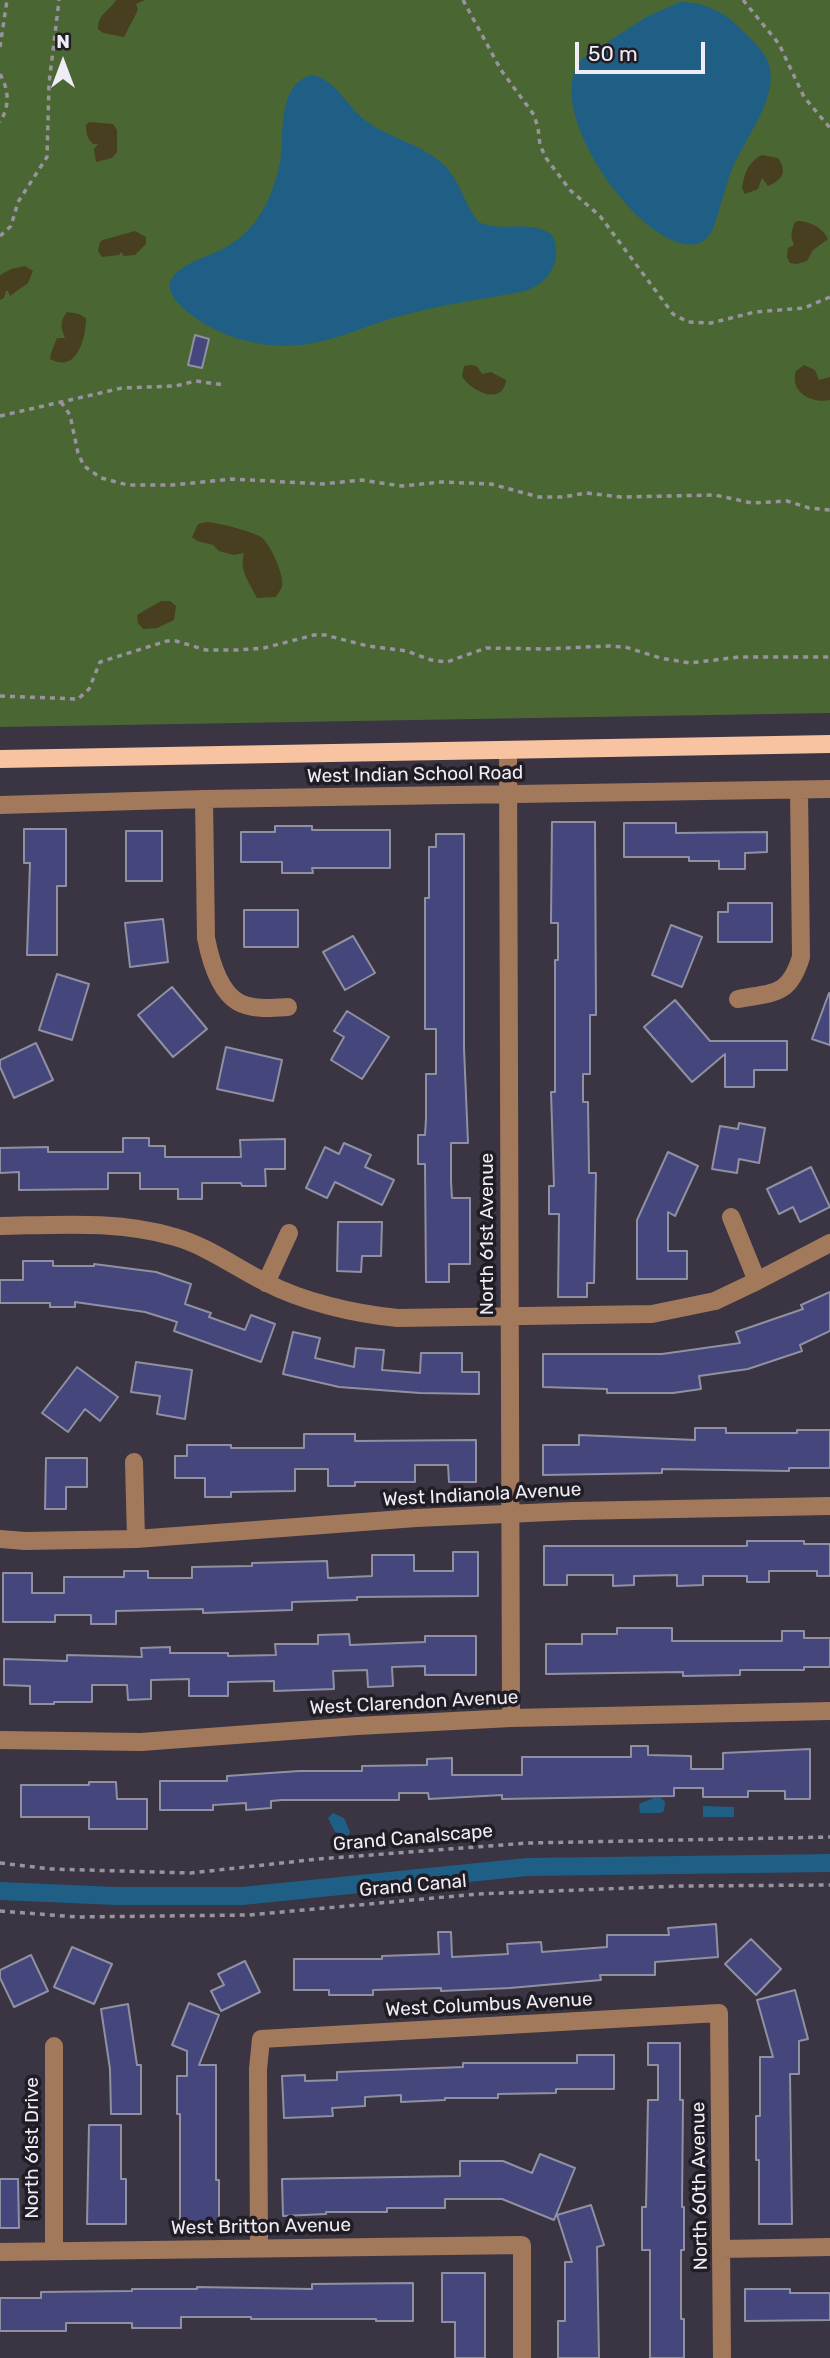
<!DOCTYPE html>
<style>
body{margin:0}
#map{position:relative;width:830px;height:2358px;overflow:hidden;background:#3b3442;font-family:Rubik,sans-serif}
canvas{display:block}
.north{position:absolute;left:28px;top:28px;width:70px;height:70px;-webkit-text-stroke:5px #201d24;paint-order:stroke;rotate:0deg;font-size:19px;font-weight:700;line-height:28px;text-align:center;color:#f0ecf5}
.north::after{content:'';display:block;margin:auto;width:24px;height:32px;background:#f0ecf5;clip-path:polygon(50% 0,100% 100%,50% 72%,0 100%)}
.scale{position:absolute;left:575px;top:42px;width:130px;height:32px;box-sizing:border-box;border:4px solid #f0ecf5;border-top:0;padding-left:9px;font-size:21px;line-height:24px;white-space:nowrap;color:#f0ecf5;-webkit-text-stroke:5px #201d24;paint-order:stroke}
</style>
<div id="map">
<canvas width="830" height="2358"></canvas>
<div class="north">N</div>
<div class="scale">50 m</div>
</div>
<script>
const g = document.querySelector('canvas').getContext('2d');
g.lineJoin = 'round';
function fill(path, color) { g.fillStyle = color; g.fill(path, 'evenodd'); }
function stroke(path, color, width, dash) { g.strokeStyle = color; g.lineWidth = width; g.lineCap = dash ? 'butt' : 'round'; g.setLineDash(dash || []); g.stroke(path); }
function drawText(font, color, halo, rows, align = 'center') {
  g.font = font + ' Rubik,sans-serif'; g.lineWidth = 7; g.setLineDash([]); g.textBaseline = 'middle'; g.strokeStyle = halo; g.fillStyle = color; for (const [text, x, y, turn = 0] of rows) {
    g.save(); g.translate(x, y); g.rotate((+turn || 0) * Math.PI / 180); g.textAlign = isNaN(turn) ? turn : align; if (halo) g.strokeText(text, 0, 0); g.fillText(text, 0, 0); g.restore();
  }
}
fill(new Path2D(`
 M0,0H830V713L0,727Z`), '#4a6733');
fill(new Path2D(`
 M116,0H145L136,4L138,10L124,37L103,33L98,29C98,13 109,12 116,0Z
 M89,122L113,124L117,130V152L112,158L96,162L94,149L98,144H93C87,138 86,133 86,125Z
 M762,155L778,158C788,172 782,180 768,186L762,178L758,189L745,194L742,188C745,173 747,163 762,155Z
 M799,221C811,222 823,228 828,239L813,250L807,261L797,264L790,263L787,257L788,248L794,245C790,236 791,232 795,222Z
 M135,231L146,237V244L135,255L124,256L121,252L119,255L102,257L98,251L100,242L103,240Z
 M25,266L33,271L28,283L10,296L8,291H6L4,298L0,300V275L11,269Z
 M67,312L79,314L86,318C86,338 77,374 50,359L51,353L57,338H65C61,329 59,322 67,312Z
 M470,365L477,366L482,374L491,372L506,380C503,407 470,391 462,376L464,366Z
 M804,365L815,370L819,380L830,377V400C812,404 789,392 796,371Z
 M207,522C219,523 251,531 261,537C270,543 285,576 282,587C280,591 278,593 276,597L257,598C249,582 239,570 244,553L234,555L219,551L213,545L197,541L192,537L198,524Z
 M161,601H170L176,606L174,620L157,628L143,629L138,623L137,615Z`), '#473f1f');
fill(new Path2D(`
 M680,2C704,2 725,12 742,30C752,40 768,54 770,69C776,101 744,140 732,169C724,189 720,211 712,231C708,237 704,243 696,244C644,255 536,106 583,58L648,16Z
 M313,75C336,80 347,107 365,120C390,139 423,144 445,166C461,183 465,206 479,222C501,233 533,219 552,235C564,259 549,284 525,291C484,299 444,304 404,315C372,323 341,339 307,344C265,351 215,337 183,308C143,271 205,260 228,246C241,238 251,229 259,216C270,200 276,181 280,162C285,134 276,83 313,75Z
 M654,1798H661L665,1802L664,1811L661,1813H640L639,1804Z
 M703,1806L734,1807V1817H703Z
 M333,1813L344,1818L350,1832L348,1836L335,1832L328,1818Z`), '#1f5f85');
stroke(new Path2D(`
 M0,1891L116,1896H242L527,1867L830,1863`), '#1f5f85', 18);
const building = new Path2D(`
 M195,335L209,339L202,368L188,365Z
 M552,822H595L596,1015H590V1074H583V1102H588L589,1173H596L594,1283H587V1297H558L559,1214H549V1186H554L551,1092H555V960H558V923H551Z
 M624,823H676V833L767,832V852L745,853V869H719V861H689V857H624Z
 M275,826H312V830H390V868H312L313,873H282V862H241V832H275Z
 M24,829H66V886H57V955H27L30,863H24Z
 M126,831H162V881H126Z
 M436,834H464V1048L468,1143H451V1181L452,1198H470V1264H449V1282H426L425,1164H418V1135H425L426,1119V1074H436V1029H425V898H429V847H436Z
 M728,903H772V942H718V912H728Z
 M244,910H298V947H244Z
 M163,919L168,962L130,967L125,923Z
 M671,925L702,937L682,987L652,975Z
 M353,936L375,973L345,990L323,952Z
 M57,974L89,984L72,1040L39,1030Z
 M172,987L207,1029L173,1057L138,1015Z
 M829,993L830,994V1045L812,1039Z
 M675,1000L710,1041H787V1070H754V1087H725V1054L692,1082L644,1027Z
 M347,1011L389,1037L362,1079L331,1060L344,1037L334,1031Z
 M36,1043L53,1080L14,1098L0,1067V1060Z
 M226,1047L282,1060L273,1101L217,1089Z
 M739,1123L765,1128L759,1163L739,1159L737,1173L712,1169L720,1126L738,1129Z
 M123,1138H149V1146H165V1157H241L240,1140L285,1139V1169H265L266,1186H242L241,1183H202V1199H178V1189H140V1173H108V1189L19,1190V1172L0,1173V1148L48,1147V1152H123Z
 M344,1143L371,1155L365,1167L394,1180L382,1205L335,1182L327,1198L306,1188L325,1147L339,1154Z
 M668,1152L698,1166L675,1216L668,1212V1251H687V1279H637V1220Z
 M811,1167L830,1207L800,1222L793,1207L779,1214L767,1189Z
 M338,1222H382L381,1256H362L361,1272L337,1271Z
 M23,1261H53V1266H94V1264L156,1272L191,1284L185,1304L211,1313L209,1317L245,1330L251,1315L275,1324L261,1362L174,1331L177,1322L145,1312L75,1302V1307H50V1303H0V1280H23Z
 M830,1292V1331L800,1345L802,1351L748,1369L699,1376L701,1389L673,1393H607V1389L543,1387V1354H662L740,1343L736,1332L803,1309L801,1305Z
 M293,1332L320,1338L315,1358L354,1367L356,1348L384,1350L382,1370L420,1373L421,1353H462V1372H479V1394L420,1393L339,1387L283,1374Z
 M136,1362L192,1370L185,1419L157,1414L160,1396L131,1392Z
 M77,1367L118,1397L100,1421L85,1409L68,1432L42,1413Z
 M695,1428H726V1433H797V1430H830V1468H789V1471L662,1469V1473L543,1475V1445H579V1435L695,1440Z
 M304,1434H355V1441L476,1440V1482H449L448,1465H415V1482H355V1486H328V1469H295V1491L231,1492V1497H205V1478H175V1456H187V1445H231V1448H304Z
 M46,1458H87V1487H66V1509H45Z
 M747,1541H804V1544H830V1576H817V1571H769V1582H747V1576H703V1585L677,1586V1575L634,1576V1585L613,1586V1575H567V1585H544V1546H747Z
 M453,1552H478V1596L357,1597V1600L292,1602V1610L203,1613V1609L116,1611V1624H91V1615H55V1622H3V1573H32V1593H64V1577H124V1571H148V1578H192V1567L252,1566V1563L327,1561L328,1578L372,1576V1555H414V1571H453Z
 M617,1628H672V1641H782V1631H804V1638H830V1667H804V1670H740V1675L683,1676V1672L546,1674V1644H582V1634H617Z
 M349,1634L350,1645L425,1642V1636H476V1675H425V1666L392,1667L393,1686L368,1687L367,1670L333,1671L334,1689L274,1691V1681L228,1682V1696H189V1679L151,1680V1699L128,1700L127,1685H92V1702H54V1704H30V1686L4,1685V1659L67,1661V1655L142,1657L141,1648L170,1647V1653H228V1656L276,1655L275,1644H318V1635Z
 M631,1746H648V1755L691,1756V1769H723V1753L810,1749V1799H785V1791H748V1797H703V1788H674V1796L502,1799V1795L429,1799L428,1793H399V1800H282L271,1801V1808L246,1810V1803L213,1805V1810H160V1781H227V1776L299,1771H362V1766L427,1765V1759L452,1758V1775H522V1757H631Z
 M89,1782H116L117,1799H147V1829H89V1817H21V1785H89Z
 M716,1924L718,1957L655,1962V1975H600L601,1980L510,1988L441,1991V1988L373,1990V1995H329V1990H294V1959H382V1956L439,1954L438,1932H451L452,1957L508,1954L507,1944L541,1942L542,1952L607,1947V1935H669L668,1928Z
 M751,1939L781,1969L756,1995L725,1964Z
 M72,1947L112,1964L94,2004L54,1987Z
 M31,1955L48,1991L14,2007L0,1978V1970Z
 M245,1961L260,1992L221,2011L211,1991L224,1985L218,1974Z
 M795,1990L808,2039L799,2041V2074H790L792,2224H759V2160H756V2116H760V2057H773L757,2000Z
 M189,2003L219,2015L199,2065H216V2180H219V2224H180V2114H177V2076H187V2051L172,2045Z
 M128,2004L137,2065H141V2114H111L110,2069L101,2009Z
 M648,2043H680V2100H683L682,2207H684V2250H681V2319H684V2358H650V2250H642V2207H646L648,2100H658V2065H648Z
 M577,2055H614V2089H556V2093L498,2094V2098H445V2100L401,2102V2095L365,2097V2106L332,2108L333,2116L284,2118L282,2076L305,2075V2081L337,2080V2072L463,2067V2063H577Z
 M89,2125H121V2179H126V2224H87Z
 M540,2154L575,2168L554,2220L502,2199H445V2208H387V2212H326V2214L283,2216L282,2179L460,2176V2161H503L532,2173Z
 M0,2179H18L19,2228H0Z
 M591,2205L604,2245L597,2247L599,2358H558V2321H565V2262H572L557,2215Z
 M442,2273H485V2358H455V2322H442Z
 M413,2283V2321H376V2319H251V2317H181V2328H132V2323H66V2331H0V2298H41V2292L132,2291V2289H197V2287L312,2289V2284Z
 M745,2289H790V2293H830V2320L745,2321Z`);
fill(building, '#44467c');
stroke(building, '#8f91a2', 2);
stroke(new Path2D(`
 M463,0L501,70L534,115L538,128L540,145L546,158L570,190L600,216L673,314L688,322L711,323L755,312L804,308L830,297
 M743,0L779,44L804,97L830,128
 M0,47L7,0
 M0,74C9,90 10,106 0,122
 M0,236L11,226L18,202L47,157L49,84L59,0
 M61,402L70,415L78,453L84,466L101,478L128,485H172L232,479L323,484L361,480L402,486L441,482L491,484L539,497H563L586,493L621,497L715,495L752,503L787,501L809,508L830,510
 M0,416L122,388L175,386L196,381L224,385
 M0,696L78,699L89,689L100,662L167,641H176L206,650H238L264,648L314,635H325L368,646L407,651L431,660L447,662L486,648L544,649L609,646L625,647L660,658L690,663L739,657H830
 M0,1863L51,1869L191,1873L318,1859L528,1843L830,1837
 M0,1911L77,1917L249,1915L478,1894L680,1886L830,1885`), '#98939e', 3.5, [5, 5]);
stroke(new Path2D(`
 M508,750L511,1718
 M204,799L206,938C210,958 219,991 238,1002C252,1010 272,1008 288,1007
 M0,805L204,799L830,789
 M738,999C775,992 789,996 801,957L799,790
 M731,1217L757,1281
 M0,1226C58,1225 118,1220 175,1237C207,1246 235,1267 265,1282C303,1302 355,1314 398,1318L652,1314L715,1301L757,1281L830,1243
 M266,1283L289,1233
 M134,1462L136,1539
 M0,1539L25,1541L136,1539L416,1518L573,1511L830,1506
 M0,1740L141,1742L357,1726L511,1718L830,1711
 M54,2046V2251
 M259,2248L258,2069L261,2039L719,2013L722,2358
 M721,2249L830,2247
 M0,2252L522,2245V2358`), '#a3795c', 18);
stroke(new Path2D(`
 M0,759L830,744`), '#f7c3a0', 18);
drawText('19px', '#f0ecf5', '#201d24', [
 ["West Indian School Road",415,775,-1],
 ["North 61st Avenue",488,1234,-90],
 ["West Indianola Avenue",482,1495,-3],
 ["West Clarendon Avenue",414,1703,-3],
 ["Grand Canalscape",413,1838,-5],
 ["Grand Canal",413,1886,-5],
 ["West Columbus Avenue",489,2005,-3],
 ["North 61st Drive",33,2148,-90],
 ["North 60th Avenue",700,2186,-91],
 ["West Britton Avenue",261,2227,-1]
]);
</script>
